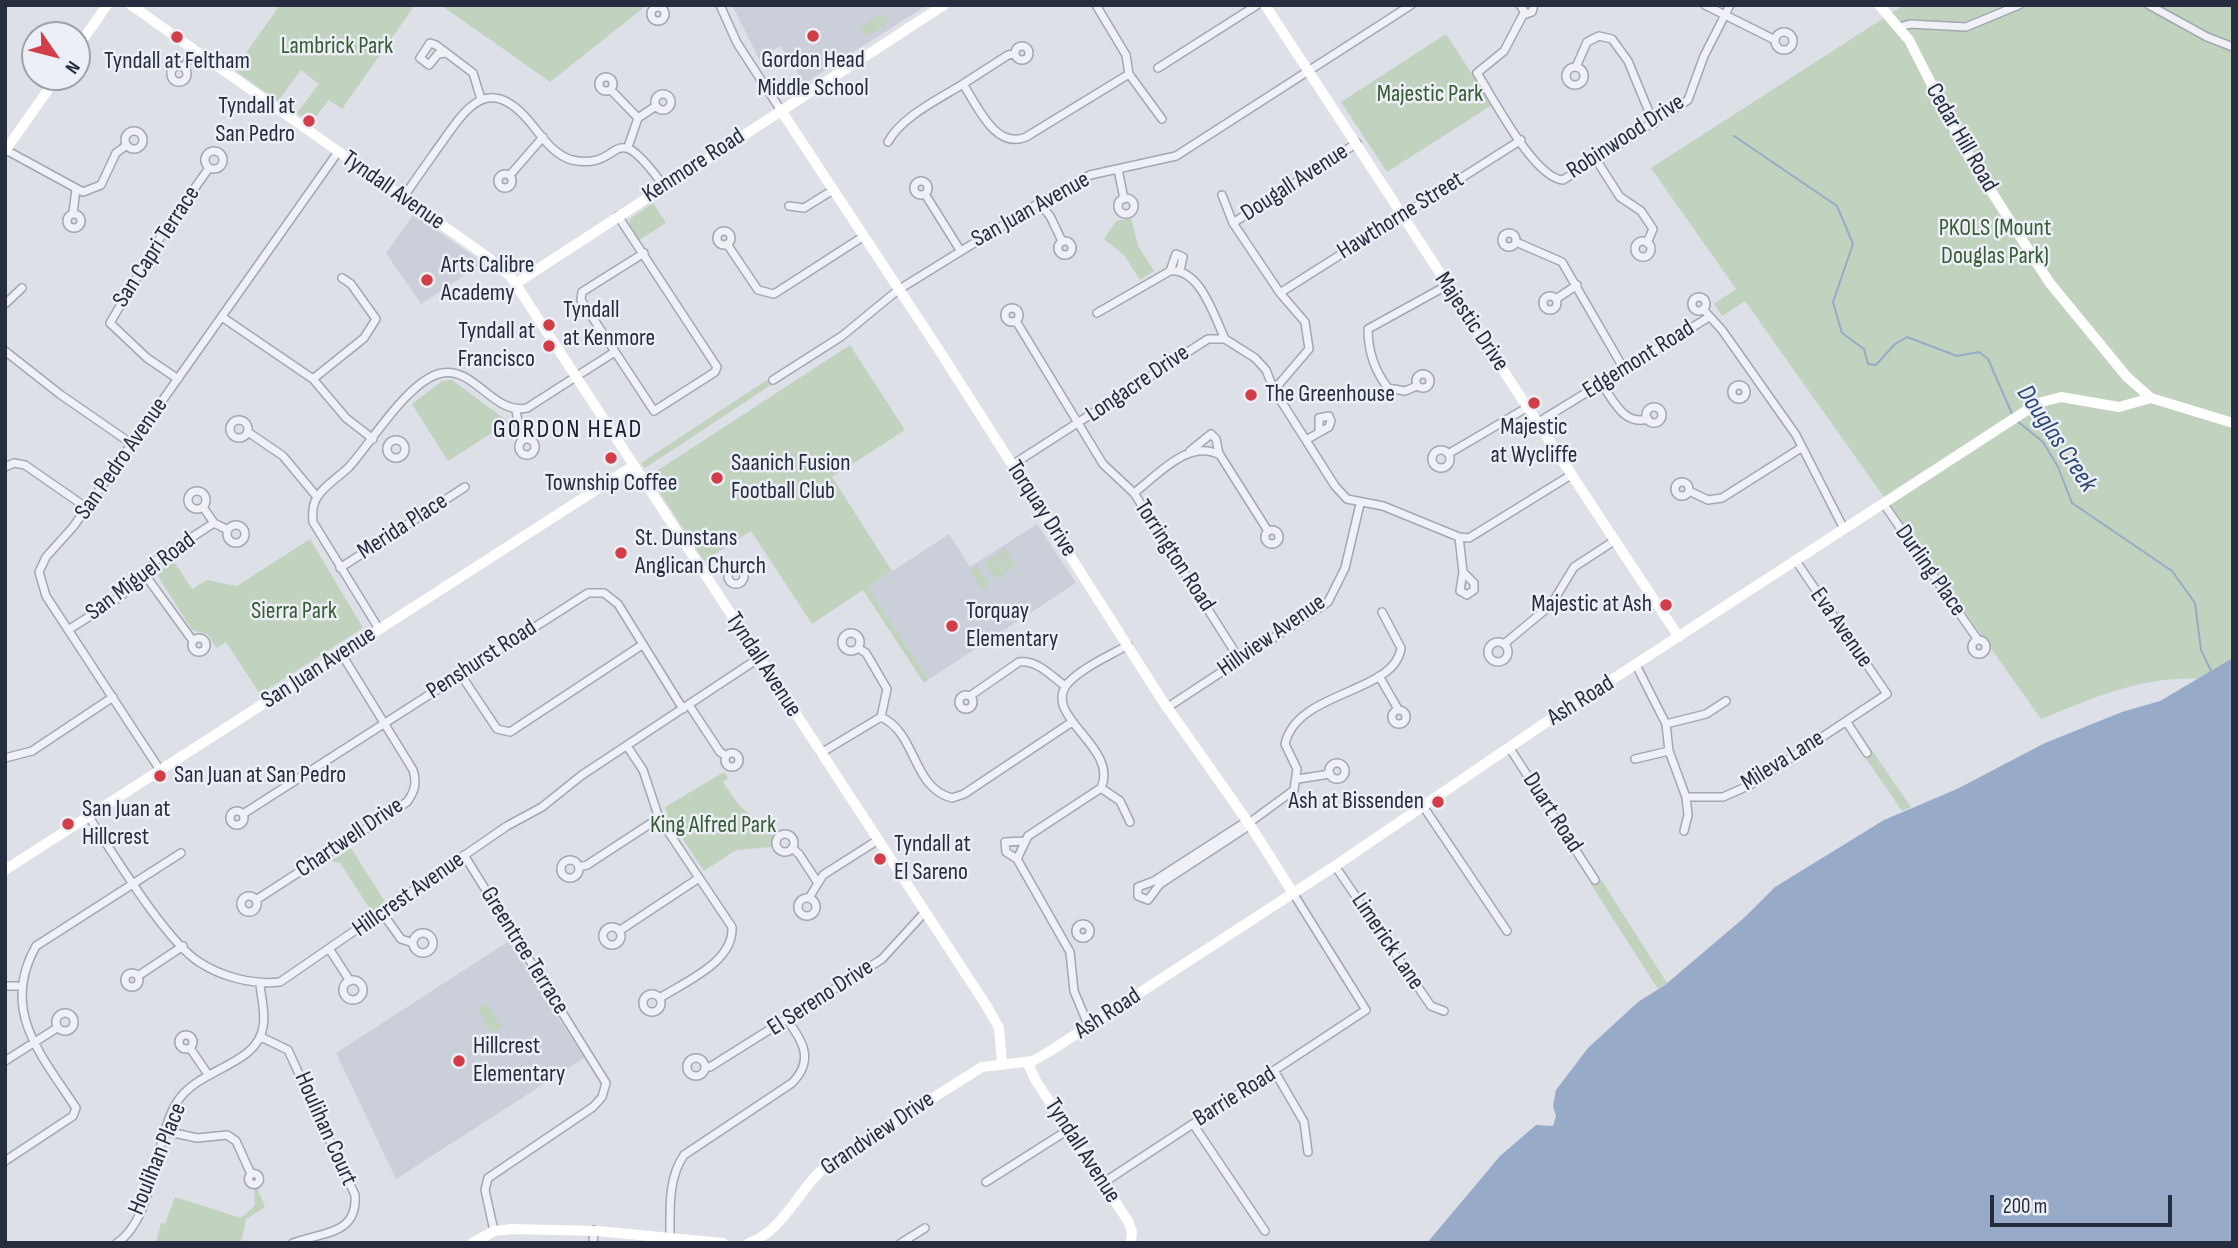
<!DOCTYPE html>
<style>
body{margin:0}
#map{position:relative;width:2238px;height:1248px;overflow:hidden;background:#dde0e7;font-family:"Sofia Sans Condensed",sans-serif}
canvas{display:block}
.frame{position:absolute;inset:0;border:7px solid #262d3e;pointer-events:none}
.north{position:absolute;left:21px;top:21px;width:70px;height:70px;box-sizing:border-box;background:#eceff5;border:2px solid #9da1ac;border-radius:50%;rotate:125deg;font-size:19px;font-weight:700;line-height:28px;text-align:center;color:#262d3e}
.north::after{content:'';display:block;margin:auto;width:24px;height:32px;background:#d23d47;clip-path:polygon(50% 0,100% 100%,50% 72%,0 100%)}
.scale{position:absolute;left:1990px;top:1195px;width:182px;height:32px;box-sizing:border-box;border:4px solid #262d3e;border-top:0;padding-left:9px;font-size:21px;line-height:24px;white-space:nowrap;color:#262d3e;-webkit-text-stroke:5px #eceff5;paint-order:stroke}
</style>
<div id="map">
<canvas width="2238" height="1248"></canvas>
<div class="frame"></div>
<div class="north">N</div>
<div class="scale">200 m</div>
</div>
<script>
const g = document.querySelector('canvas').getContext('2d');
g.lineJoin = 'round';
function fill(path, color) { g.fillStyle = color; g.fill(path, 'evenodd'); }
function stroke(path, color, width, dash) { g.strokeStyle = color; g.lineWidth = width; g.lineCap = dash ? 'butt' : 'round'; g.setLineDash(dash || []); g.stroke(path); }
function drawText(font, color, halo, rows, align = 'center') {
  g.font = font + ' "Sofia Sans Condensed",sans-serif'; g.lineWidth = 5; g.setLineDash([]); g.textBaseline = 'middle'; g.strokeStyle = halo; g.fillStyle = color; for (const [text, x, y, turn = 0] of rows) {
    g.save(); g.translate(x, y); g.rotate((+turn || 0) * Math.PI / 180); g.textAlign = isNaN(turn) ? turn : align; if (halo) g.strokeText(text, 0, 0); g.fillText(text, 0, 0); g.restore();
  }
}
fill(new Path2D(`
 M732,5H927L805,83L780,46L759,59Z
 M414,214L483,263L421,304L386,253Z
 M1037,524L1076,583L928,680L868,587L949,534L970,567Z
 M509,941L584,1058L396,1179L336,1053Z`), '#cbcfda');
fill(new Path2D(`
 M280,5H415L342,109L329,100L311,123L297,113L319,84L301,70L278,101L234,70Z
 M441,5H647L550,82Z
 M1904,5H2233V660L2208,679C2144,675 2100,695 2041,719L1745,301L1722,316L1714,304L1736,289L1651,168Z
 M880,14L887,17L888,23L866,37L860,27Z
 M1446,34L1492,105L1387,172L1341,102Z
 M653,203L666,223L639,240L629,224L630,219Z
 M1131,218L1138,246L1154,271L1140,280L1124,255L1104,239L1116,221Z
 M850,345L905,430L832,477L892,571L868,587L928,680L924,683L863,590L812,624L751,531L704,561L649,476Z
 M452,380L509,422L448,461L412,404L442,381Z
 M767,380L771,385L645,468L641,463Z
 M310,539L363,628L260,694L226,642L217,648L207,634L192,630L156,573L173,560L192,589L207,580L237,586Z
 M1005,548L1016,566L1006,572L995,555Z
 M994,556L1005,573L995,579L984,562Z
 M977,565L990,584L982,589L970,573Z
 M1853,723L1911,807L1902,811L1845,728Z
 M724,772L728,778L723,782L738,804L773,836L771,847L736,850L704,871L668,817L665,807Z
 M351,848L385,902L372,912L340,863L331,861Z
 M1600,878L1667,983L1658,989L1590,883Z
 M482,1005H488L502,1027L492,1033L478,1011Z
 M257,1188L265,1207L246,1219L241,1243H156L161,1223L165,1224L175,1197L241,1218L255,1205L254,1189Z`), '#c1d2be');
fill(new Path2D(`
 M2233,658V1243H1427L1500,1156L1536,1125L1553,1126L1556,1116L1553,1106L1556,1090L1588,1048L1638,1002L1665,985L1745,917L1775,887L1884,820L1957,789L2045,743L2122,712L2160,701Z`), '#97abc9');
stroke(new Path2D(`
 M1734,136L1837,206L1853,244L1833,302L1842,333L1864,349L1868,364L1876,365L1895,344L1907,337L1957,356L1979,352L1988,359L2013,416
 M2016,420L2043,442L2058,467L2072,503L2172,571L2195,603L2201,650L2211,671`), '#97abc9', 2);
const street = new Path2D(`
 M720,5L737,43L780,109
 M1096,5L1126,55L1129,74L1162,119
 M1520,5L1526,14L1532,12L1534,5
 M1705,5L1775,40
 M2149,5L2207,37L2233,47
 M651 14a7 7 0 1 1 14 0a7 7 0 1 1-14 0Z
 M1524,13L1504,51L1477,73C1493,98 1534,178 1563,180L1688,100L1704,56L1730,5
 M1900,27L1910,24L1966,27L2019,5
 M1775 41a9 9 0 1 1 18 0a9 9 0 1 1-18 0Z
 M1015 53a7 7 0 1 1 14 0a7 7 0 1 1-14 0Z
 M446,53L438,54L429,65L420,58L430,43L436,45L473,73L481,99
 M171 74a8 8 0 1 1 16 0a8 8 0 1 1-16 0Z
 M184,67L195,50
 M1576,67L1587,42L1599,36L1612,39L1628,61L1654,124
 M1566 76a9 9 0 1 1 18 0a9 9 0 1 1-18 0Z
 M1158,68L1257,5
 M599 84a7 7 0 1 1 14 0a7 7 0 1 1-14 0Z
 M963,84L1008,55L1015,54
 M611,90L638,118L628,147
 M655 102a8 8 0 1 1 16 0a8 8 0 1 1-16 0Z
 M638,118L656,106
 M125 140a9 9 0 1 1 18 0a9 9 0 1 1-18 0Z
 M888,142C901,117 939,99 963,84C977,105 995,150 1026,137L1129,74
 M6,150L83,192L101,185L116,153L127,145
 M205 160a9 9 0 1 1 18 0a9 9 0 1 1-18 0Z
 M1597,161L1620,197L1641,211L1653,229L1647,243
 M1118,169L1124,199
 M498 181a7 7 0 1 1 14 0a7 7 0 1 1-14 0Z
 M510,175L543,137
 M914 188a7 7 0 1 1 14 0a7 7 0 1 1-14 0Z
 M925,194L960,250
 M1222,195L1233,223L1280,293L1305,322L1309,349L1274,390
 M403,198C415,180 428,162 440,145C466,108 488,73 529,121C541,135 553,155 572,160C625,172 609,111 663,185
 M1118 206a8 8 0 1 1 16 0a8 8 0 1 1-16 0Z
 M1039,203L1050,216L1062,241
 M789,206L804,208L833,190
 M73,213L76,189
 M67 221a7 7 0 1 1 14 0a7 7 0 1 1-14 0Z
 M618,216L717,367L715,372L654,411L581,300L582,292L644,253
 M1233,223L1357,143
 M717 238a7 7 0 1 1 14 0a7 7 0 1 1-14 0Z
 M1502 240a7 7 0 1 1 14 0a7 7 0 1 1-14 0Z
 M1058 248a7 7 0 1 1 14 0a7 7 0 1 1-14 0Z
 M1635 249a8 8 0 1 1 16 0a8 8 0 1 1-16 0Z
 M1516,242L1562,262L1624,369
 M727,244L758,290L774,294L864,236
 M1170,271L1176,254L1183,257L1180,270
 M1280,293L1521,140
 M1543 303a7 7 0 1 1 14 0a7 7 0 1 1-14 0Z
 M1692 304a7 7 0 1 1 14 0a7 7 0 1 1-14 0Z
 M1556,299L1577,285
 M5,304L22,288
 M1005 315a7 7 0 1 1 14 0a7 7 0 1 1-14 0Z
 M1703,309L1722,330L1796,435L1844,529
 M1097,313L1170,271C1200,268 1214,316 1225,339
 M222,317L313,379L346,418L373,439
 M1016,321L1103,464L1134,493L1240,660
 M5,351L61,395L132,444
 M1416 381a7 7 0 1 1 14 0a7 7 0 1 1-14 0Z
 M178,379L147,358L110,323L163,233L209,168
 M313,379L364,338L376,319L351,284L342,278
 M773,380L842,336L898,290L1039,203L1090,175L1176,156L1411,5
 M1601,383C1613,400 1624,426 1648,419
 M1732 392a7 7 0 1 1 14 0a7 7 0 1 1-14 0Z
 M1417,386L1405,391L1388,388C1374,370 1368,352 1368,329L1446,286
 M1646 415a8 8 0 1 1 16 0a8 8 0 1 1-16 0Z
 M516,411L522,440
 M230 429a9 9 0 1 1 18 0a9 9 0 1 1-18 0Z
 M1537,423L1709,317
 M248,432L283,456L317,497
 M519 447a8 8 0 1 1 16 0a8 8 0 1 1-16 0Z
 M1306,440L1329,427L1331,421L1329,416L1319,418V431
 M387 449a9 9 0 1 1 18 0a9 9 0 1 1-18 0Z
 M1432 459a9 9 0 1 1 18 0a9 9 0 1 1-18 0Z
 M1190,451L1211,434L1216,439L1219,454
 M1448,454L1528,407
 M1012,465L1208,339H1225L1255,358L1266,370L1274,390L1335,486L1347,499L1383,506L1459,537L1469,538L1571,475
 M5,467L14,463L25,465L87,508
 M1675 489a7 7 0 1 1 14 0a7 7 0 1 1-14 0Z
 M1689,491L1708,500L1722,498L1801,448
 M188 500a9 9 0 1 1 18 0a9 9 0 1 1-18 0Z
 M1134,493C1158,475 1189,438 1220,455L1268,531
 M1883,503L1978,640
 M203,507L214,523L228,530
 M227 534a9 9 0 1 1 18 0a9 9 0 1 1-18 0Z
 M1265 537a7 7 0 1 1 14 0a7 7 0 1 1-14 0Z
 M1459,537L1463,572L1460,591L1467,595L1474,590V583L1463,572
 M340,568L465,487
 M728 576a8 8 0 1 1 16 0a8 8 0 1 1-16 0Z
 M143,572L193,641
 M379,629L313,522C312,513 312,504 318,496C325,485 339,477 349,467C371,443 409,379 442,373C475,367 493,415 527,408L613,353
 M68,630L120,597L155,561L214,523
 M842 642a9 9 0 1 1 18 0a9 9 0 1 1-18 0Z
 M192 645a7 7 0 1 1 14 0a7 7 0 1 1-14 0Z
 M1972 647a7 7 0 1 1 14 0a7 7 0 1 1-14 0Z
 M1488 652a10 10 0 1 1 20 0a10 10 0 1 1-20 0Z
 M1504,644L1551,605L1574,567L1614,541
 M858,648L866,653L887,689L881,717
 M1636,665L1666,724L1669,751L1686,797H1723L1750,785L1887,694L1796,561
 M461,675L497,729L510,732L642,645
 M1379,676L1398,709
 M959 702a7 7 0 1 1 14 0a7 7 0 1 1-14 0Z
 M970,696L1019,662C1038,660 1051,676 1065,686
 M689,705L720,752L726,756
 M1168,707L1328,602L1345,568L1360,504
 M1392 717a7 7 0 1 1 14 0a7 7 0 1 1-14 0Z
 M1846,721L1867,753
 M1666,724L1706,714L1726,701
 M627,746L643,770L659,818L732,927C734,962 686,981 660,998
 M1509,747L1595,880
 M725 760a7 7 0 1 1 14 0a7 7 0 1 1-14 0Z
 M821,753L881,717C917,733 912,788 952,798L964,794L1072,722
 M5,758L32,751L113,697
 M1635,759L1669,751
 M1329 771a8 8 0 1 1 16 0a8 8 0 1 1-16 0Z
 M160,770L46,596L39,572L46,557L73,527L338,152
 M1298,779L1330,774
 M1101,788L1120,801L1130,822
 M1423,806L1507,931
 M230 818a7 7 0 1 1 14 0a7 7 0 1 1-14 0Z
 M243,814L588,593H604L618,604L683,709
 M89,817C113,853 165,940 199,962C222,977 253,985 280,982L507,826L542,807L582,775L759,658
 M1247,821L1154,881L1138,887V896L1148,900L1160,884L1250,825
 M1249,823L1294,790L1297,769L1285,744C1297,690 1395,694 1401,648L1382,612
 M1684,831L1688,815L1686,797
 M776 843a9 9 0 1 1 18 0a9 9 0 1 1-18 0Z
 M792,848L799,854L818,883
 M464,855L606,1083L602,1097L593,1107L488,1178L485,1190L494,1231
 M1017,859L1006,852L1005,842L1024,841
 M561 869a9 9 0 1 1 18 0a9 9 0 1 1-18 0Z
 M1335,866L1431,1006L1444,1011
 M579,867L587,865L659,818
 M241 904a8 8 0 1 1 16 0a8 8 0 1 1-16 0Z
 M809,898L823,875L878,840
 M798 907a9 9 0 1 1 18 0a9 9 0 1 1-18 0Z
 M256,900L407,802C415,791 417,783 413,770L341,653
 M383,914L401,939L413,943
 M1076 931a7 7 0 1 1 14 0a7 7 0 1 1-14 0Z
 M603 936a9 9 0 1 1 18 0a9 9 0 1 1-18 0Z
 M619,931L699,878
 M413 943a10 10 0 1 1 20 0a10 10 0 1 1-20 0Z
 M330,950L350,981
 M125 980a7 7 0 1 1 14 0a7 7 0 1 1-14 0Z
 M138,976L183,946
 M343 990a10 10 0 1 1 20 0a10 10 0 1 1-20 0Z
 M5,986H17
 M643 1003a9 9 0 1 1 18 0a9 9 0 1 1-18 0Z
 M56 1022a9 9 0 1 1 18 0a9 9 0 1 1-18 0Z
 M1089,1027L1074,991L1070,952L1017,859L1028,836L1101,788C1120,747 1040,716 1068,683C1083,667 1109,656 1128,645
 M179 1042a7 7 0 1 1 14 0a7 7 0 1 1-14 0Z
 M261,1037L288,1050L355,1195C358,1236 320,1232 293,1243
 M190,1048L207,1073
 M687 1067a9 9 0 1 1 18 0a9 9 0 1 1-18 0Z
 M5,1061L57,1028
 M705,1067H710L882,959L925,912
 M1275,1072L1304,1122L1308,1152
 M1193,1124L1265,1231
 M165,1131L197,1138L227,1135L236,1141L251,1174
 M5,1161L73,1116L76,1108C40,1053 0,1010 36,946L181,853
 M248.5 1179a5.5 5.5 0 1 1 11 0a5.5 5.5 0 1 1-11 0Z
 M986,1182L1068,1130
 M1103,1183L1366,1010L1293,893
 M670,1236C670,1208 668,1178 684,1155L792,1083C814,1061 804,1042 787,1020
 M117,1243C155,1217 154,1139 177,1102C198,1068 257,1066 263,1027C266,1013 261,998 260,984
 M593,1243L594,1230
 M901,1243L925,1228`);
stroke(street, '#a2a7b1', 10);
stroke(street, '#f0f1f6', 7);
stroke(new Path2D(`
 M131,5L489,258L511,277L986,1005L999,1028L1002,1063
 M1265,5C1404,216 1539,428 1679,637
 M1879,5L1909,40L1965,150L2049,282L2127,377L2151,398L2233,423
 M77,48L107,5
 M780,109L939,350L1162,700L1250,825L1293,893
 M5,151L57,77
 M515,284L944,5
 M5,870L633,466
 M1027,1062L1036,1081L1128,1221L1132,1232L1131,1243
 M472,1243L494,1231L512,1229L597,1231L723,1243
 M749,1243C786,1230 801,1182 833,1161L982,1067L1033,1061L1050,1051L1335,866L1542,725L2038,403L2061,397L2119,407L2151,398`), '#fff', 10);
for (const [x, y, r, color] of [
 [813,36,7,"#d23d47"],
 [177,37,7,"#d23d47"],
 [309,121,7,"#d23d47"],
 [427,280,7,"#d23d47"],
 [549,325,7,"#d23d47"],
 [549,346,7,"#d23d47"],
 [1251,395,7,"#d23d47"],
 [1534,403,7,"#d23d47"],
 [611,458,7,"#d23d47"],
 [717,478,7,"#d23d47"],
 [621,553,7,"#d23d47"],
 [1666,605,7,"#d23d47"],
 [952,626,7,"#d23d47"],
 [160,776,7,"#d23d47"],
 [1438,802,7,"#d23d47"],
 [68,824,7,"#d23d47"],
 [880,859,7,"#d23d47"],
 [459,1061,7,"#d23d47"]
]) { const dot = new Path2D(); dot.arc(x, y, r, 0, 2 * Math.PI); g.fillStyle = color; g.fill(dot); stroke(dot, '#eceff5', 2.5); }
drawText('24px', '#375b33', '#eceff5', [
 ["Lambrick Park",337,47],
 ["Majestic Park",1430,95],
 ["PKOLS (Mount",1995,229],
 ["Douglas Park)",1995,257],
 ["Sierra Park",294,612],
 ["King Alfred Park",713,826]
]);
drawText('24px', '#262d3e', '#eceff5', [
 ["Gordon Head",813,61,"center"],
 ["Middle School",813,89,"center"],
 ["Tyndall at Feltham",177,62,"center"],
 ["Tyndall at",295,107,"right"],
 ["San Pedro",295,135,"right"],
 ["Arts Calibre",441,266],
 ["Academy",441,294],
 ["Tyndall",563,311],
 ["at Kenmore",563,339],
 ["Tyndall at",535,332,"right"],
 ["Francisco",535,360,"right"],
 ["The Greenhouse",1265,395],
 ["Majestic",1534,428,"center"],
 ["at Wycliffe",1534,456,"center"],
 ["Saanich Fusion",731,464],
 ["Football Club",731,492],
 ["Township Coffee",611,484,"center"],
 ["St. Dunstans",635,539],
 ["Anglican Church",635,567],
 ["Majestic at Ash",1652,605,"right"],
 ["Torquay",966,612],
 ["Elementary",966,640],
 ["San Juan at San Pedro",174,776],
 ["Ash at Bissenden",1424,802,"right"],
 ["San Juan at",82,810],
 ["Hillcrest",82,838],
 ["Tyndall at",894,845],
 ["El Sareno",894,873],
 ["Hillcrest",473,1047],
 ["Elementary",473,1075]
], 'left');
drawText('24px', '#262d3e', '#eceff5', [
 ["Robinwood Drive",1626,137,-33],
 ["Cedar Hill Road",1961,138,60],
 ["Kenmore Road",694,166,-33],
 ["Dougall Avenue",1295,183,-33],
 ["Tyndall Avenue",393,191,35],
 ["San Juan Avenue",1031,210,-29],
 ["Hawthorne Street",1401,216,-32],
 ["San Capri Terrace",157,247,-57],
 ["Majestic Drive",1471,322,56],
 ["Edgemont Road",1639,360,-32],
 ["Longacre Drive",1138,384,-34],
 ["San Pedro Avenue",122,459,-55],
 ["Torquay Drive",1041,509,57],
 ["Merida Place",403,527,-33],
 ["Torrington Road",1174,556,57],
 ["Durling Place",1930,571,55],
 ["San Miguel Road",141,577,-37],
 ["Eva Avenue",1841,628,55],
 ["Hillview Avenue",1272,636,-35],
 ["Penshurst Road",482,660,-33],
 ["Tyndall Avenue",763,665,57],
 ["San Juan Avenue",319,668,-33],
 ["Ash Road",1581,701,-32],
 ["Mileva Lane",1783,761,-32],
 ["Duart Road",1552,813,57],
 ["Chartwell Drive",350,838,-34],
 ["Hillcrest Avenue",409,895,-35],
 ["Limerick Lane",1387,942,56],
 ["Greentree Terrace",524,951,58],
 ["El Sereno Drive",821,998,-33],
 ["Ash Road",1108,1014,-33],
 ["Barrie Road",1235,1097,-32],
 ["Houlihan Court",325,1129,66],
 ["Grandview Drive",878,1134,-34],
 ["Tyndall Avenue",1082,1151,57],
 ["Houlihan Place",158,1159,-68]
]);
g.letterSpacing = '2px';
drawText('26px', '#191e2f', '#eceff5', [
 ["GORDON HEAD",568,430]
]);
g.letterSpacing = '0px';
drawText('italic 26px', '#2f4873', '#eceff5', [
 ["Douglas Creek",2056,439,56]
]);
</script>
